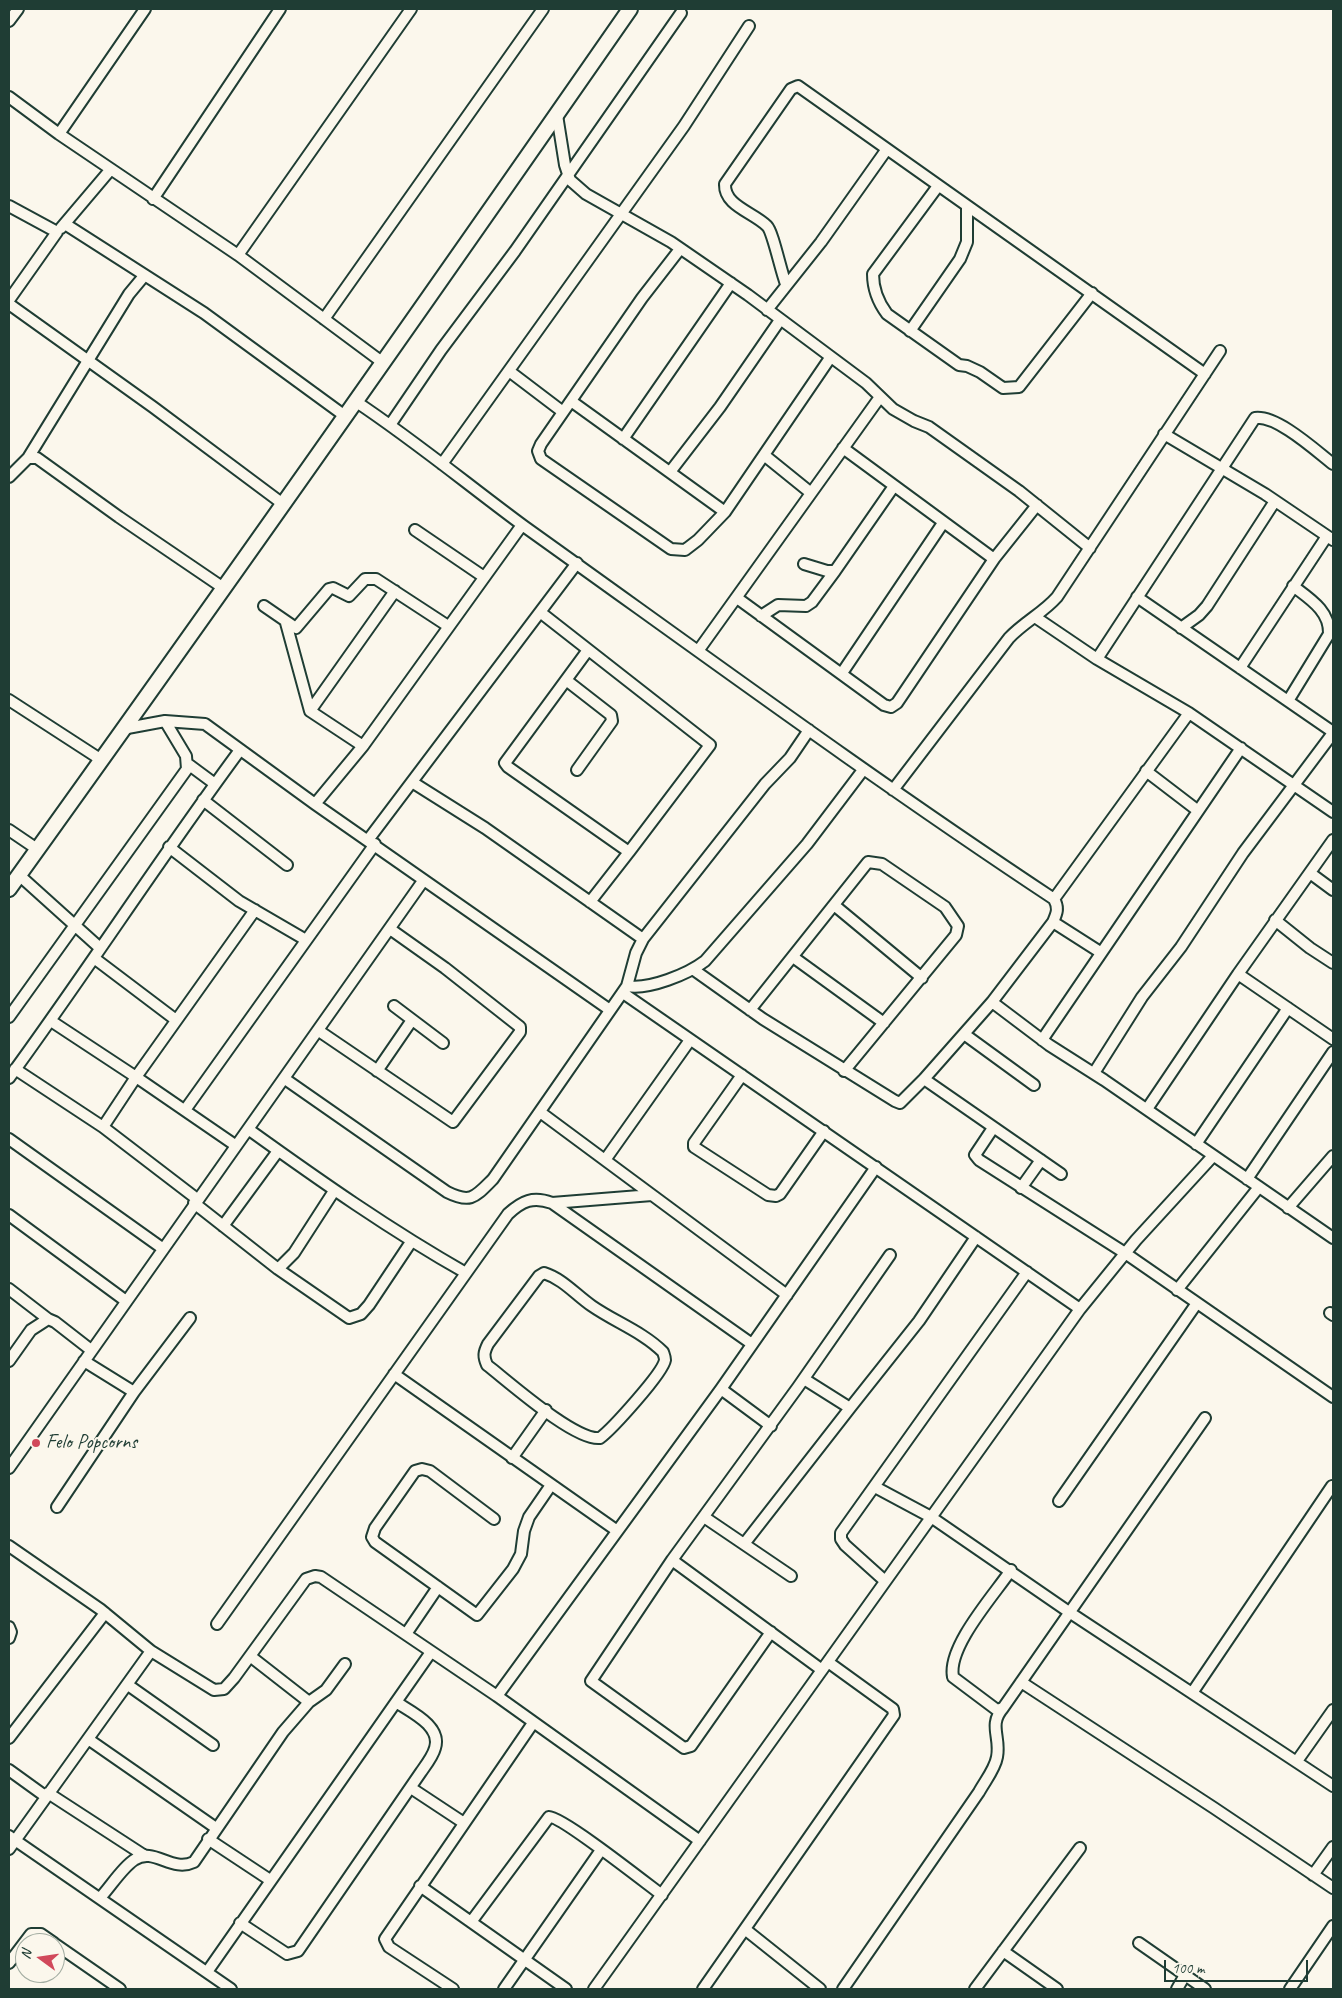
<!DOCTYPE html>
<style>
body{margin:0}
#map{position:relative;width:1342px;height:1998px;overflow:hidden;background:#fbf7ec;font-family:Caveat,sans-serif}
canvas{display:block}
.frame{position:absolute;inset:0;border:10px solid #1f3d34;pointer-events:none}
.north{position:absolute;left:15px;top:1933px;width:50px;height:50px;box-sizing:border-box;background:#fbf7ec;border:1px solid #a3ada2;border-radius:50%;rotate:284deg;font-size:14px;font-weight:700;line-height:20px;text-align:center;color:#1f3d34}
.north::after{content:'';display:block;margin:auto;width:18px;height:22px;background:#d1495b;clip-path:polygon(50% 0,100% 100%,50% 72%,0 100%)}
.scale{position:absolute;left:1164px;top:1960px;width:144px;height:22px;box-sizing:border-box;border:2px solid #1f3d34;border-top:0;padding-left:6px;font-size:15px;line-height:18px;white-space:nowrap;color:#1f3d34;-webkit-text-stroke:4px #fbf7ec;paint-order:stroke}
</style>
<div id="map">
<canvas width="1342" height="1998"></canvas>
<div class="frame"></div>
<div class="north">N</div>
<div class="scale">100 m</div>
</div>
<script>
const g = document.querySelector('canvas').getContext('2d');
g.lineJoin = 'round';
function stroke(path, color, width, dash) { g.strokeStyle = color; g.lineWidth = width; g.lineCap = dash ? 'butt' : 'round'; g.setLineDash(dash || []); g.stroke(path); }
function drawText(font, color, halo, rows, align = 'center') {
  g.font = font + ' Caveat,sans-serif'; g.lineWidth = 4; g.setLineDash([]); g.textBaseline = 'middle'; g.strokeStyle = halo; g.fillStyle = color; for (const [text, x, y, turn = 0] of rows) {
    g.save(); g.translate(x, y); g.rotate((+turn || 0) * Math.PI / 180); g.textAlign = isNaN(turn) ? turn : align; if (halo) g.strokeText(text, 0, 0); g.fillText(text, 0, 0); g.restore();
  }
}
const street = new Path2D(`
 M9,21L18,9
 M9,97L59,134L238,255L382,362
 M557,115L565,165L570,180L586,194L671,242L748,295L866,383L893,409L914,421L929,427L1019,491L1090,548
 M59,134L145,9
 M938,186L873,274C873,290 878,302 887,314L959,365L967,366L980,372L1003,388L1019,387L1092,293
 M153,199L280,9
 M9,206L57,232L9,300
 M65,224L204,313L345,416
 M61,228L111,169
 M680,249L642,298L541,444L538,451L541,459L671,549L685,550L698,540L725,512L830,358
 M238,255L411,9
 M786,284C781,272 773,232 767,226C753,212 724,206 725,184L791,89L798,86L1205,374
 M9,304L153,407L283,504
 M767,310L821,242L887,149
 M324,319L543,9
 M910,331L960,259L967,242V207
 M509,371L563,412
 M355,401C414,440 468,485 525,527C700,652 874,780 1054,899C1059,908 1057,913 1053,922L992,1002L924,1079L900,1103L895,1101L763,1019L694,970
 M571,401L725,512
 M390,425L441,350L515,251L681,13
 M1164,434L1265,494L1333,540
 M623,439L731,283
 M843,448L994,559L1037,505
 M764,455L811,493
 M28,458L129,294L144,276
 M442,464L684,126L749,26
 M670,472L720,407L780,320
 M9,477L28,458H37L119,517L222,587
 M415,530L484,577
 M804,564L827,571H835L894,486
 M1137,597L1333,732
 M737,598L884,705L891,707L897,703L994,559
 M264,606L296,628L329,589L333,588L349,596L365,579H376L448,626
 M540,612L710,745L629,852
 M761,616L778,605L806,606L812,602L835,571
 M1035,617L1097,659L1189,713L1333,812
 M286,623L310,711L363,746
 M1181,628L1199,615L1207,606L1275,501
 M588,650L505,763L508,767L629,852L590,902
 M698,651L880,397
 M1097,659L1255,418C1277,415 1315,450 1333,464
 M1240,668L1327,536
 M842,673L943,523
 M566,680L611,715L612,721L577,770
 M9,700L100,759
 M1288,701L1329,634C1330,611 1310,599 1293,586
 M310,711L395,591
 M122,729L165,721L205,724L315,804L610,1010
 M188,764L215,784
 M1146,771L1197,810
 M412,782L485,828L643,939
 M893,790L1009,638C1024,622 1043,613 1057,597L1220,351
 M203,800L287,865
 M315,804L363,746L522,525
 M9,830L37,849
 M368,840L577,563
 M169,847L239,901L306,940
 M1310,873L1333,890
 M19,875L100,948
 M1054,899L1189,713
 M834,905L922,978
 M1275,920L1310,948L1333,963
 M1053,922L1100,952
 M793,957L884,1023
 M94,958L176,1020
 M1238,974L1333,1039
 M627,986C649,990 688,974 705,961L807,844L863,770
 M623,993L1080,1309
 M992,1002L1049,1045L1104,1080L1333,1238
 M394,1006L443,1043
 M750,1010L868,862L882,864L945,907L958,926L956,935L844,1071
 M9,1017L187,769L186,756L165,721
 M51,1021L136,1077L255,910
 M319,1031L453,1122L520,1032V1027L445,968L390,929
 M964,1034L1034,1085
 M1042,1040L1241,748
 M15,1069L103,1127L136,1077L235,1145
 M377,1071L412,1020
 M1094,1073L1142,997L1181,947L1243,853L1333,733
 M742,1075L694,1143V1147L768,1195L776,1196L780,1194L824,1131
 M9,1078C88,970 160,858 240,750
 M285,1079L447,1192C471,1204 475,1197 493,1179L627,986L636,953L643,939L765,784L790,758L809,730
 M924,1079L1061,1174
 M1147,1109L1238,974L1333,840
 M185,1110L375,844
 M540,1112L787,1295
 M103,1127L197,1199
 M993,1128L975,1155L979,1160L1125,1253L1333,1397
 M248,1129C319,1180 390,1230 466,1273
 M9,1139L162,1248
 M1196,1144L1288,1008
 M605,1160L690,1040
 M1247,1179L1333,1052
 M1021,1188L1041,1160
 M194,1203L278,1269L349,1318L361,1314L369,1305L411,1242
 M552,1203L652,1195
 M1288,1208L1333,1156
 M9,1215L126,1301
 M223,1226L278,1151
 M278,1269L294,1253L334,1191
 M544,1273C563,1279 576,1295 592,1306C615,1322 643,1332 663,1352C664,1355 665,1357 665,1360C663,1373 612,1429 600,1438C575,1441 509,1382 487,1365C483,1356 484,1352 488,1344L539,1276Z
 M9,1289L48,1319
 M1177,1290L1259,1187
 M1330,1313L1333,1315
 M9,1361L31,1330L48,1319L55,1322L91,1350
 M84,1361L134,1392
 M394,1374L616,1530
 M804,1379L850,1408L919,1321L976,1237
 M721,1389L771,1426
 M512,1458L546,1410
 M9,1468L423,881
 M875,1487L931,1517L1069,1612L1333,1786
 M1059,1501L1197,1303
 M57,1507L134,1392L190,1318
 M704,1517L791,1576
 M494,1519L430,1471L422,1469L415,1471L375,1528L372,1537L375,1542L477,1615L513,1569L521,1554L524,1531L529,1517L551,1485
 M744,1544L850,1408
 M9,1546L100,1609L151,1651L214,1690L224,1689L234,1678L306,1579L315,1576L321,1577L497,1696L700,1841
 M672,1560L822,1670
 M1011,1570C994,1595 947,1647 953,1677L997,1710L1003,1708L1205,1418
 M885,1581L845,1545L841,1539V1533L1027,1272
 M217,1624L508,1214C522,1201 533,1196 552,1203L752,1344
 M9,1627L11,1632L9,1638
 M771,1632L691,1746L684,1748L591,1681L672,1560L798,1387L890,1255
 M406,1634L438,1587
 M250,1656L309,1702
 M1021,1682L1214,1808L1333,1888
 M128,1685L213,1745
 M1192,1693L1332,1486
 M497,1696L721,1389L876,1167
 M9,1738L105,1613
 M88,1739L216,1828
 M1297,1761L1333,1710
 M9,1770L45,1796
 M411,1788L464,1823
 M48,1793L145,1856
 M9,1836L231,1989
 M208,1839L270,1880
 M9,1849L151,1651
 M1313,1875L1333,1847
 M420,1886L566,1989
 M100,1898C111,1886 122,1868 134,1860C154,1846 171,1873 194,1862L283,1732L309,1702L326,1690L345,1664
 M471,1922L549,1817C561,1816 646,1883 662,1895
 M240,1923L287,1954L298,1951L421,1772C426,1765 433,1756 435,1748C442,1726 411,1712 396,1702
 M746,1930L820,1989
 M1139,1943L1205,1989
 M55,1944L120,1989
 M1003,1951L1057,1989
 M9,1963L31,1934H41L54,1943
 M207,1972L431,1652
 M453,1989L389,1947L385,1939L533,1723
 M504,1989L601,1850
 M594,1989L1080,1309L1136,1240L1213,1156
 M703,1989L894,1715L893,1709L828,1662
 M843,1989L979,1792C985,1781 995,1769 997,1757C1001,1737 988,1725 1003,1708
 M975,1989L1080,1848
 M1177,1989L1185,1975
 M1290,1989L1333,1926`);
const secondary = new Path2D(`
 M9,889C218,598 425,304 630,9`);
stroke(street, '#1f3d34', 14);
stroke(secondary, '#1f3d34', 18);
stroke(street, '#fbf7ec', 10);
stroke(secondary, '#fbf7ec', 14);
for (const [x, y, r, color] of [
 [36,1443,5,"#d1495b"]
]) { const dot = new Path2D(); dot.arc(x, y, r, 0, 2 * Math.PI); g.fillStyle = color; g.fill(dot); stroke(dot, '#fbf7ec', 2); }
drawText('20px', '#1f3d34', '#fbf7ec', [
 ["Felo Popcorns",46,1443]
], 'left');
</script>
